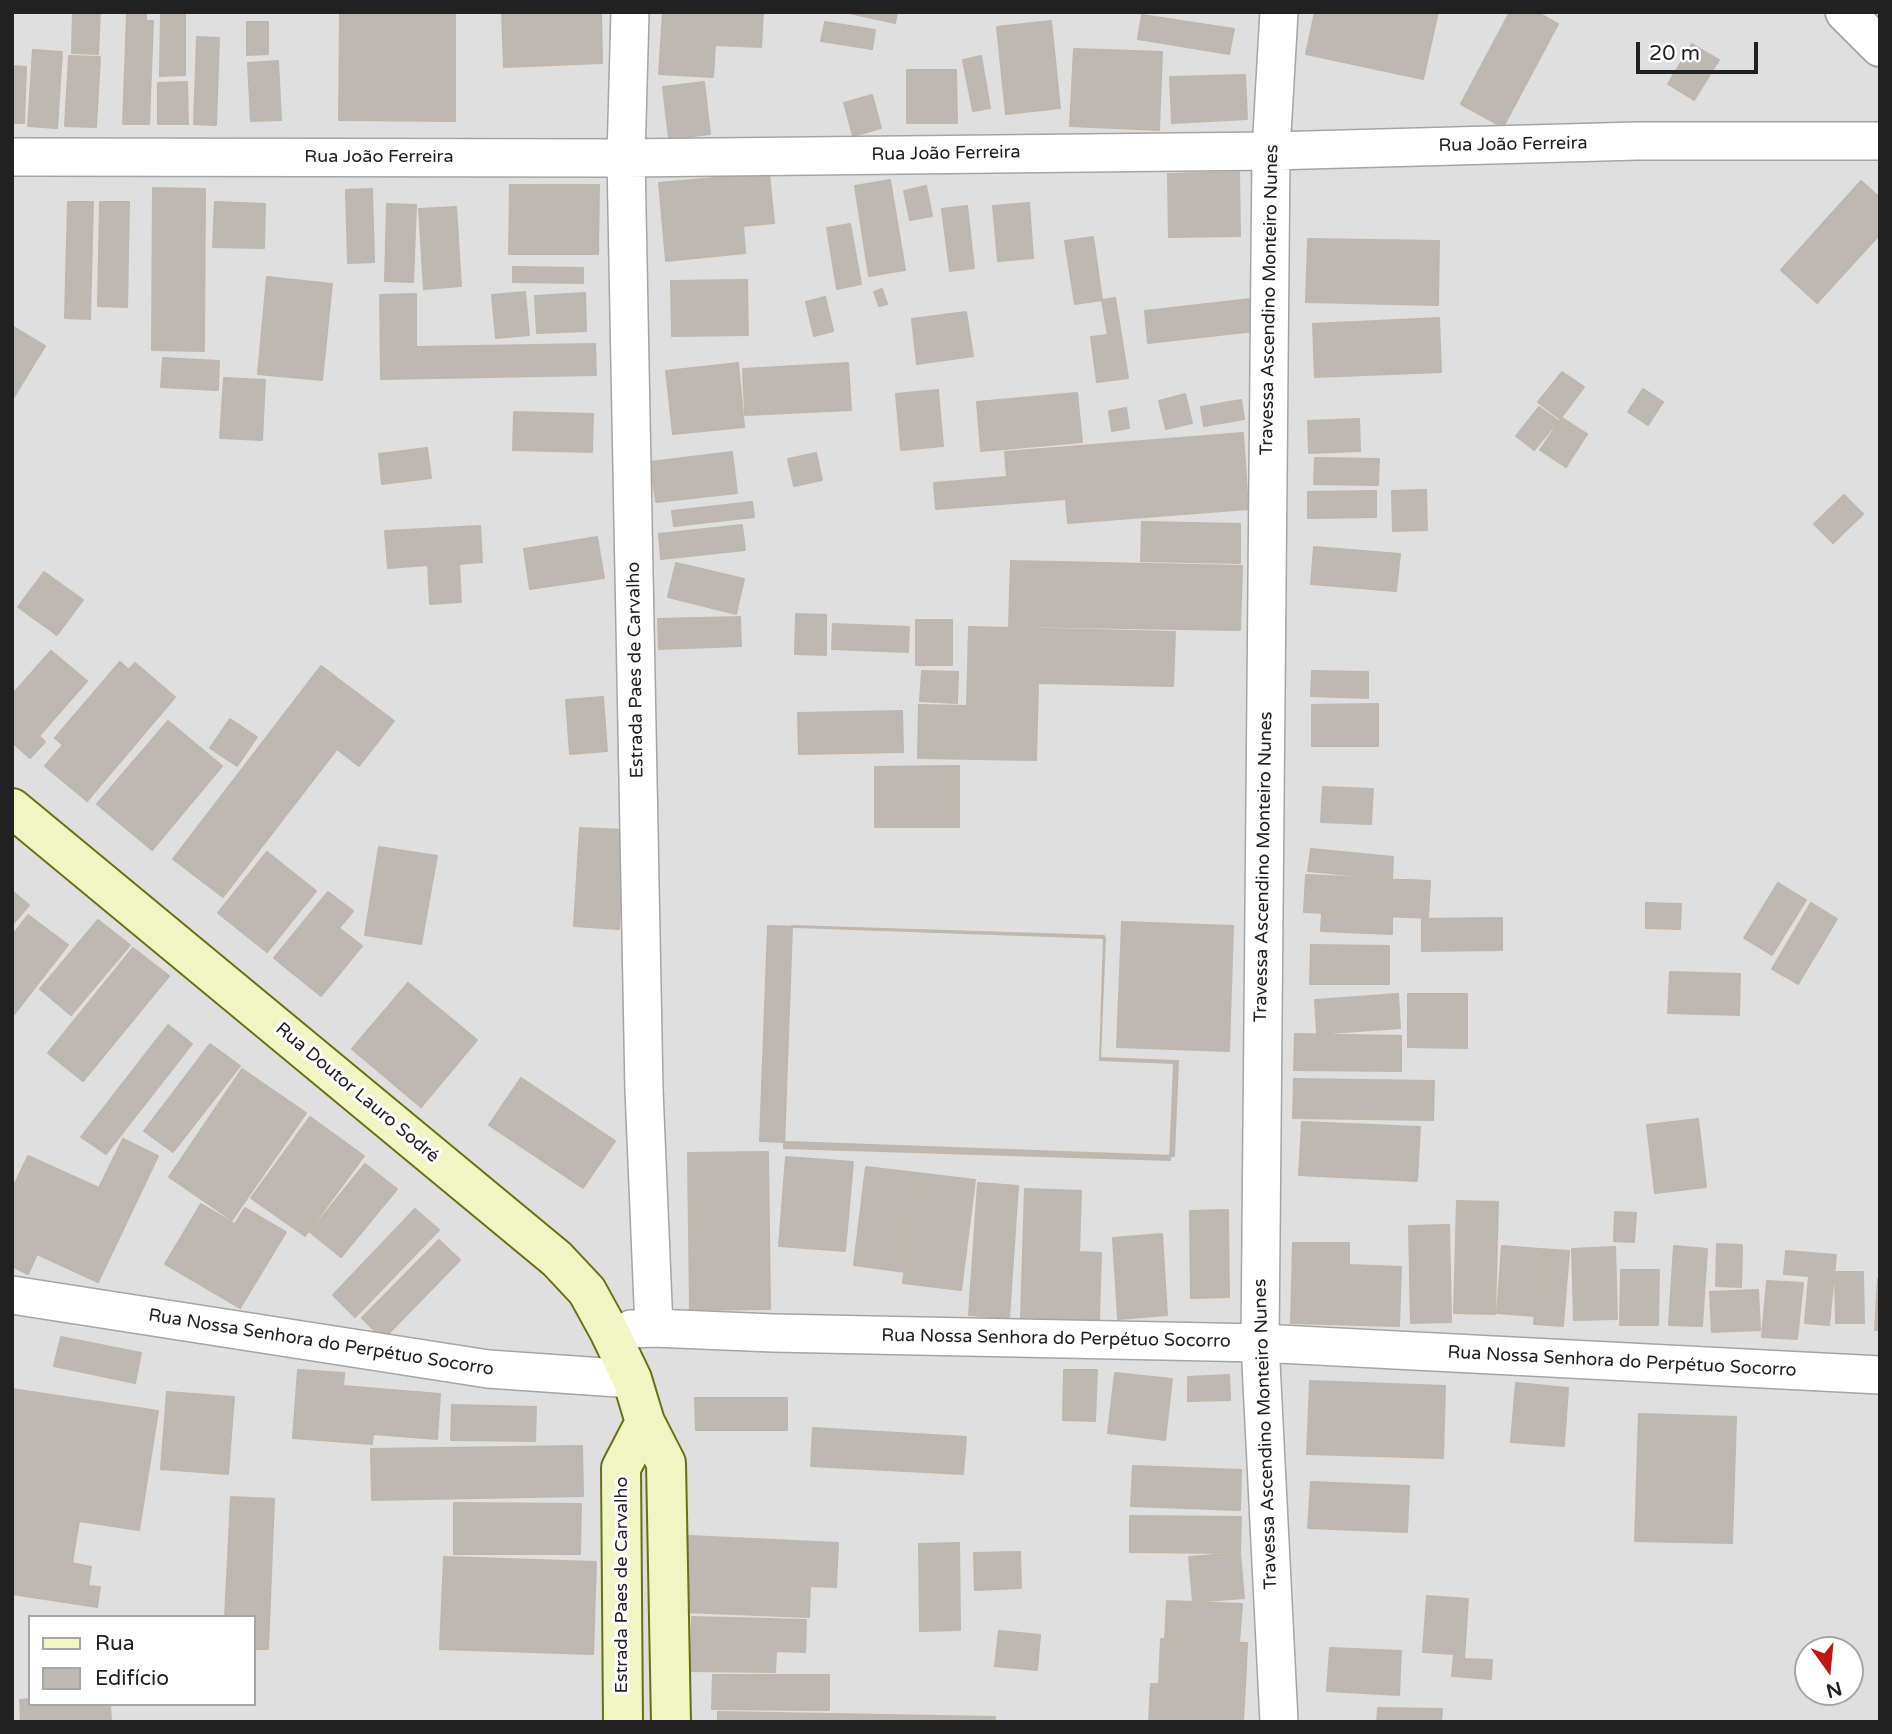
<!DOCTYPE html>
<meta charset="utf-8">
<style>
body{margin:0}
#map{position:relative;width:1892px;height:1734px;overflow:hidden;background:#f1eee9;font-family:"Varela Round",sans-serif}
canvas{display:block}
.frame{position:absolute;inset:0;border:14px solid #212121;pointer-events:none}
.legend{position:absolute;left:28px;top:1615px;width:228px;height:91px;box-sizing:border-box;background:#fff;border:2px solid #a6a6a6;margin:0;padding:9px 12px;list-style:none;font-size:21px;color:#212121}
.legend li{display:flex;align-items:center;gap:14px;height:35px}
.legend b{width:35px;border:2px solid #a6a6a6}
.north{position:absolute;left:1794px;top:1636px;width:70px;height:70px;box-sizing:border-box;background:#fff;border:2px solid #a6a6a6;border-radius:50%;rotate:165deg;font-size:19px;font-weight:700;line-height:28px;text-align:center;color:#212121}
.north::after{content:'';display:block;margin:auto;width:24px;height:32px;background:#c11712;clip-path:polygon(50% 0,100% 100%,50% 72%,0 100%)}
.scale{position:absolute;left:1636px;top:42px;width:122px;height:32px;box-sizing:border-box;border:4px solid #212121;border-top:0;padding-left:9px;font-size:21px;line-height:24px;white-space:nowrap;color:#212121;-webkit-text-stroke:5px #fff;paint-order:stroke}
</style>
<div id="map">
<canvas width="1892" height="1734"></canvas>
<div class="frame"></div>
<ul class="legend">
<li><b style="height:9px;background:#f1f5c3"></b>Rua</li>
<li><b style="height:19px;background:#beb8b2"></b>Edifício</li>
</ul>
<div class="north">N</div>
<div class="scale">20 m</div>
</div>
<script>
const g = document.querySelector('canvas').getContext('2d');
g.lineJoin = 'round';
function fill(path, color) { g.fillStyle = color; g.fill(path, 'evenodd'); }
function stroke(path, color, width, dash) { g.strokeStyle = color; g.lineWidth = width; g.lineCap = dash ? 'butt' : 'round'; g.setLineDash(dash || []); g.stroke(path); }
function drawText(font, color, halo, rows, align = 'center') {
  g.font = font + ' "Varela Round",sans-serif'; g.lineWidth = 6; g.setLineDash([]); g.textBaseline = 'middle'; g.strokeStyle = halo; g.fillStyle = color; for (const [text, x, y, turn = 0] of rows) {
    g.save(); g.translate(x, y); g.rotate((+turn || 0) * Math.PI / 180); g.textAlign = isNaN(turn) ? turn : align; if (halo) g.strokeText(text, 0, 0); g.fillText(text, 0, 0); g.restore();
  }
}
fill(new Path2D(`
 M12,12H1880V1722H12ZM30,1617H254V1704H30ZM1808,1650H1850V1692H1808Z`), '#dfdfdf');
const building = new Path2D(`
 M73,12H100L98,54L72,53Z
 M340,12H455V121L339,120Z
 M502,12H601L602,63L504,67Z
 M663,12H763L761,47L715,45L713,77L659,74Z
 M845,12H897L895,23Z
 M1315,12H1438L1423,79L1306,54Z
 M1510,12H1536L1558,24L1503,127L1461,104Z
 M127,14H146V21H153L149,124H123Z
 M161,15H185V75L160,76Z
 M1142,15L1234,29L1229,54L1138,39Z
 M1051,21L1060,108L1006,114L997,27Z
 M247,22H268V54L247,55Z
 M825,22L875,30L872,49L821,41Z
 M197,37L219,38L216,125L194,124Z
 M1692,44L1719,60L1694,100L1668,84Z
 M1074,49L1162,52L1159,130L1070,126Z
 M33,50L62,52L57,128L28,126Z
 M69,56L100,57L96,127L65,126Z
 M981,56L990,108L973,111L963,60Z
 M278,61L281,120L251,121L248,63Z
 M12,66L26,67L24,123H12Z
 M907,70H956L957,123H907Z
 M1245,75L1247,119L1172,123L1170,77Z
 M187,82L188,124H158V83Z
 M704,82L710,134L669,139L663,87Z
 M872,95L881,128L853,136L844,103Z
 M1239,172L1240,236L1169,237L1168,174Z
 M769,173L774,223L743,226L745,253L666,261L659,183Z
 M890,180L905,270L869,276L855,186Z
 M1861,181L1880,198V234L1817,303L1781,270Z
 M510,185H599L598,254H509Z
 M926,186L932,216L910,220L904,191Z
 M153,188L205,189L204,351L152,350Z
 M372,189L374,262L348,263L346,190Z
 M68,202H93L90,319L65,318Z
 M100,202H129L127,307L98,306Z
 M215,202L265,204L264,248L213,247Z
 M1029,203L1033,258L998,261L993,206Z
 M387,204L416,205L413,282L385,281Z
 M967,206L974,268L950,271L942,209Z
 M456,207L461,286L424,289L419,209Z
 M850,224L861,284L837,289L827,228Z
 M1093,237L1102,300L1075,304L1065,241Z
 M1308,239L1439,241L1438,305L1306,302Z
 M513,267L583,268V283L513,282Z
 M267,277L332,284L322,380L258,374Z
 M747,280L748,335L672,336L671,281Z
 M882,289L887,304L879,306L874,292Z
 M525,292L529,335L496,338L492,295Z
 M585,293L586,331L537,333L535,296Z
 M416,294V347L595,344L596,375L381,379L380,295Z
 M825,297L833,331L814,336L806,302Z
 M1115,298L1128,378L1097,382L1091,337L1108,335L1102,300Z
 M1251,299L1255,331L1148,343L1145,311Z
 M966,312L973,356L917,364L912,319Z
 M1439,318L1441,372L1315,377L1313,324Z
 M12,326L45,346L12,400Z
 M163,358L219,361L218,390L161,387Z
 M738,363L744,427L673,434L666,371Z
 M848,363L851,410L745,415L743,369Z
 M1562,372L1584,387L1560,419L1538,402Z
 M224,378L265,380L262,440L220,438Z
 M1643,389L1663,402L1648,425L1628,412Z
 M938,390L943,446L901,450L896,394Z
 M1077,393L1082,442L981,451L977,402Z
 M1185,394L1192,423L1166,429L1159,401Z
 M1241,400L1244,419L1204,426L1201,407Z
 M1539,407L1558,421L1534,450L1516,436Z
 M1126,408L1129,428L1112,431L1109,411Z
 M514,412L593,414L592,452L513,450Z
 M1562,418L1587,434L1566,467L1540,450Z
 M1359,419L1360,451L1309,453L1308,421Z
 M1243,433L1248,509L1068,523L1066,499L936,509L934,483L1007,477L1005,452Z
 M427,448L431,478L382,484L379,454Z
 M732,452L737,493L656,502L650,462Z
 M816,453L822,480L794,486L788,459Z
 M1315,458L1379,459L1378,485L1314,484Z
 M1426,490L1427,530L1393,531L1392,491Z
 M1376,491V517L1308,518V492Z
 M1844,495L1863,514L1833,543L1814,524Z
 M752,502L754,517L674,526L672,511Z
 M1142,522L1240,524V563L1141,561Z
 M742,525L745,550L661,559L659,534Z
 M480,526L482,562L459,564L461,602L430,604L428,565L388,568L385,531Z
 M597,537L604,578L530,589L524,549Z
 M1314,547L1400,554L1396,591L1311,584Z
 M1011,561L1242,566L1240,630L1009,626Z
 M676,563L744,579L736,614L668,597Z
 M44,572L83,600L57,635L18,607Z
 M796,614L826,615V655L795,654Z
 M740,617L741,646L659,649L658,619Z
 M916,620H952V665H916Z
 M833,624L909,627L908,652L832,649Z
 M969,627L1175,632L1173,686L1038,683L1036,760L918,758L919,705L967,706Z
 M51,651L87,681L39,736L45,742L30,758L12,742V695Z
 M120,662L129,670L135,663L175,697L87,801L45,766L63,745L55,738Z
 M321,666L394,721L359,766L337,749L223,897L173,859Z
 M922,671L958,672L957,703L920,701Z
 M1312,671L1368,672V698L1311,696Z
 M603,697L607,751L570,754L566,700Z
 M1378,704V746H1312V705Z
 M902,711L903,752L799,754L798,713Z
 M230,719L257,737L237,766L210,748Z
 M168,721L222,766L152,850L97,804Z
 M959,766V827H875V767Z
 M1323,787L1373,789L1371,824L1321,822Z
 M580,828L624,830L619,929L574,926Z
 M379,847L437,856L421,944L365,935Z
 M1311,849L1393,857L1392,879L1308,871Z
 M267,852L316,891L267,952L218,913Z
 M1306,875L1430,881L1428,918L1304,912Z
 M1778,883L1806,900L1772,955L1744,938Z
 M12,891L29,905L12,925Z
 M328,892L353,911L339,928L362,946L321,996L274,958Z
 M1646,903L1681,904L1680,929L1646,928Z
 M1811,903L1837,919L1798,984L1772,969Z
 M1322,913L1392,916V934L1321,931Z
 M28,915L68,945L12,1017V936Z
 M1502,918V950L1422,951V919Z
 M98,920L130,945L71,1015L40,989Z
 M1122,922L1233,926L1229,1051L1117,1047Z
 M768,926L1105,938L1100,1058L1178,1061L1174,1156L760,1141Z
 M792,926L1104,936L1100,1060L1174,1063L1170,1160L784,1148Z
 M1311,945L1389,946V984H1310Z
 M133,948L169,976L83,1081L48,1053Z
 M1670,972L1740,974L1739,1015L1668,1013Z
 M408,983L477,1040L421,1107L352,1049Z
 M1398,994L1400,1028L1317,1034L1315,1000Z
 M1408,994H1467V1048L1408,1047Z
 M168,1025L192,1044L106,1154L81,1137Z
 M1295,1034L1401,1036V1071L1294,1070Z
 M210,1044L240,1066L173,1152L144,1131Z
 M242,1069L306,1113L232,1220L169,1177Z
 M521,1078L615,1141L583,1188L489,1125Z
 M1294,1079L1434,1081L1433,1120L1293,1118Z
 M310,1117L364,1156L305,1236L251,1198Z
 M1698,1119L1706,1187L1655,1193L1647,1125Z
 M1302,1122L1420,1127L1417,1181L1299,1175Z
 M123,1139L158,1156L98,1282L37,1254L28,1274L12,1266V1190L28,1156L99,1188Z
 M768,1152L770,1309L690,1310L688,1153Z
 M786,1157L853,1162L845,1251L779,1246Z
 M365,1164L397,1189L341,1257L310,1232Z
 M866,1167L917,1173L905,1272L854,1265Z
 M917,1173L975,1180L961,1290L903,1283Z
 M978,1183L1018,1186L1009,1318L969,1315Z
 M1025,1189L1081,1191L1079,1252L1101,1253L1099,1320L1021,1318Z
 M1457,1201L1498,1202L1495,1314L1454,1313Z
 M201,1204L235,1224L245,1208L286,1232L240,1308L165,1264Z
 M415,1209L439,1230L355,1317L333,1295Z
 M1228,1210L1229,1297L1191,1298L1190,1211Z
 M1615,1212L1636,1213L1634,1242L1614,1241Z
 M1449,1225L1451,1322L1411,1323L1409,1226Z
 M1162,1234L1167,1315L1118,1319L1113,1238Z
 M439,1240L460,1260L383,1339L362,1318Z
 M1293,1243H1349V1265L1401,1267L1399,1326L1291,1323Z
 M1717,1244L1742,1245L1741,1287L1716,1286Z
 M1502,1246L1540,1249L1535,1316L1497,1313Z
 M1674,1246L1707,1249L1702,1326L1669,1325Z
 M1615,1247L1617,1319L1574,1320L1572,1249Z
 M1540,1249L1569,1251L1563,1326L1534,1324Z
 M1786,1251L1836,1255L1829,1325L1805,1323L1809,1276L1784,1274Z
 M1621,1270H1659L1658,1325H1620Z
 M1835,1272H1863L1864,1323H1836Z
 M1878,1279H1880V1330H1875Z
 M1767,1281L1803,1283L1797,1339L1762,1337Z
 M1758,1290L1760,1330L1712,1332L1710,1292Z
 M61,1337L141,1353L135,1383L54,1366Z
 M298,1370L344,1373L343,1386L440,1394L437,1439L373,1434L372,1444L293,1438Z
 M1064,1370H1097L1095,1421L1063,1420Z
 M1115,1373L1172,1379L1165,1440L1108,1433Z
 M1229,1375L1230,1400L1188,1401V1377Z
 M1310,1381L1445,1386L1443,1458L1307,1454Z
 M1516,1383L1568,1388L1564,1446L1511,1442Z
 M12,1389L158,1411L139,1530L79,1521L72,1563L91,1567L88,1586L100,1587L97,1607L12,1594Z
 M167,1392L234,1397L228,1474L161,1469Z
 M695,1398H787V1430H696Z
 M452,1405L536,1407L535,1441L451,1440Z
 M1639,1414L1736,1417L1732,1543L1635,1541Z
 M813,1428L966,1437L963,1474L811,1466Z
 M582,1446L583,1496L372,1500L371,1449Z
 M1133,1466L1241,1470L1240,1510L1131,1506Z
 M1311,1482L1409,1486L1407,1532L1308,1528Z
 M231,1497L274,1499L268,1649H254V1617H225Z
 M454,1503L581,1504L580,1554H454Z
 M1130,1516L1241,1517L1240,1553L1130,1552Z
 M689,1536L838,1543L836,1587L810,1586L809,1617L685,1612Z
 M959,1543L960,1630L920,1631L919,1544Z
 M1020,1552L1021,1588L975,1590L974,1553Z
 M1240,1553L1244,1598L1193,1602L1189,1557Z
 M444,1557L596,1562L593,1654L440,1649Z
 M1427,1596L1468,1599L1464,1659L1492,1660L1491,1679L1452,1676L1454,1654L1423,1652Z
 M1167,1601L1242,1604L1239,1643L1165,1640Z
 M692,1617L806,1620L805,1652L776,1651L775,1672L691,1671Z
 M999,1631L1040,1635L1037,1670L995,1666Z
 M1161,1639L1247,1643L1245,1687L1159,1684Z
 M1330,1648L1401,1651L1399,1695L1327,1691Z
 M713,1675H829V1710L712,1709Z
 M1151,1684L1245,1687L1243,1722H1149Z
 M30,1699V1704H110L111,1722H21L20,1700Z
 M1378,1708L1442,1709L1441,1722H1377Z
 M718,1712L995,1717V1722H718Z`);
fill(building, '#beb8b2');
stroke(building, '#c1b6ac', 2);
const minor = new Path2D(`
 M630,12L626,158L644,1090L654,1328
 M12,157L626,158L1271,151L1638,141H1880
 M12,1295L488,1369L632,1379
 M631,1329L654,1328L773,1333L1260,1343L1880,1375
 M1279,1722L1260,1343L1271,151L1279,12`);
const tertiary = new Path2D(`
 M1845,12L1880,47`);
const secondary = new Path2D(`
 M12,808L557,1259L587,1291L609,1331L632,1379L645,1422L666,1463L671,1722
 M623,1722L621,1468L645,1422`);
stroke(minor, '#a5a5a5', 40);
stroke(tertiary, '#a5a5a5', 42);
stroke(secondary, '#64720f', 42);
stroke(minor, '#fff', 37);
stroke(tertiary, '#fff', 38);
stroke(secondary, '#f1f5c3', 38);
drawText('18px', '#212121', '#fff', [
 ["Rua João Ferreira",1513,145,-1],
 ["Rua João Ferreira",946,154,-1],
 ["Rua João Ferreira",379,157],
 ["Travessa Ascendino Monteiro Nunes",1270,300,-89],
 ["Estrada Paes de Carvalho",636,670,-91],
 ["Travessa Ascendino Monteiro Nunes",1264,867,-89],
 ["Rua Doutor Lauro Sodré",357,1093,40],
 ["Rua Nossa Senhora do Perpétuo Socorro",1056,1339,1],
 ["Rua Nossa Senhora do Perpétuo Socorro",321,1343,9],
 ["Rua Nossa Senhora do Perpétuo Socorro",1622,1362,3],
 ["Travessa Ascendino Monteiro Nunes",1266,1434,-92],
 ["Estrada Paes de Carvalho",622,1585,-90]
]);
</script>
